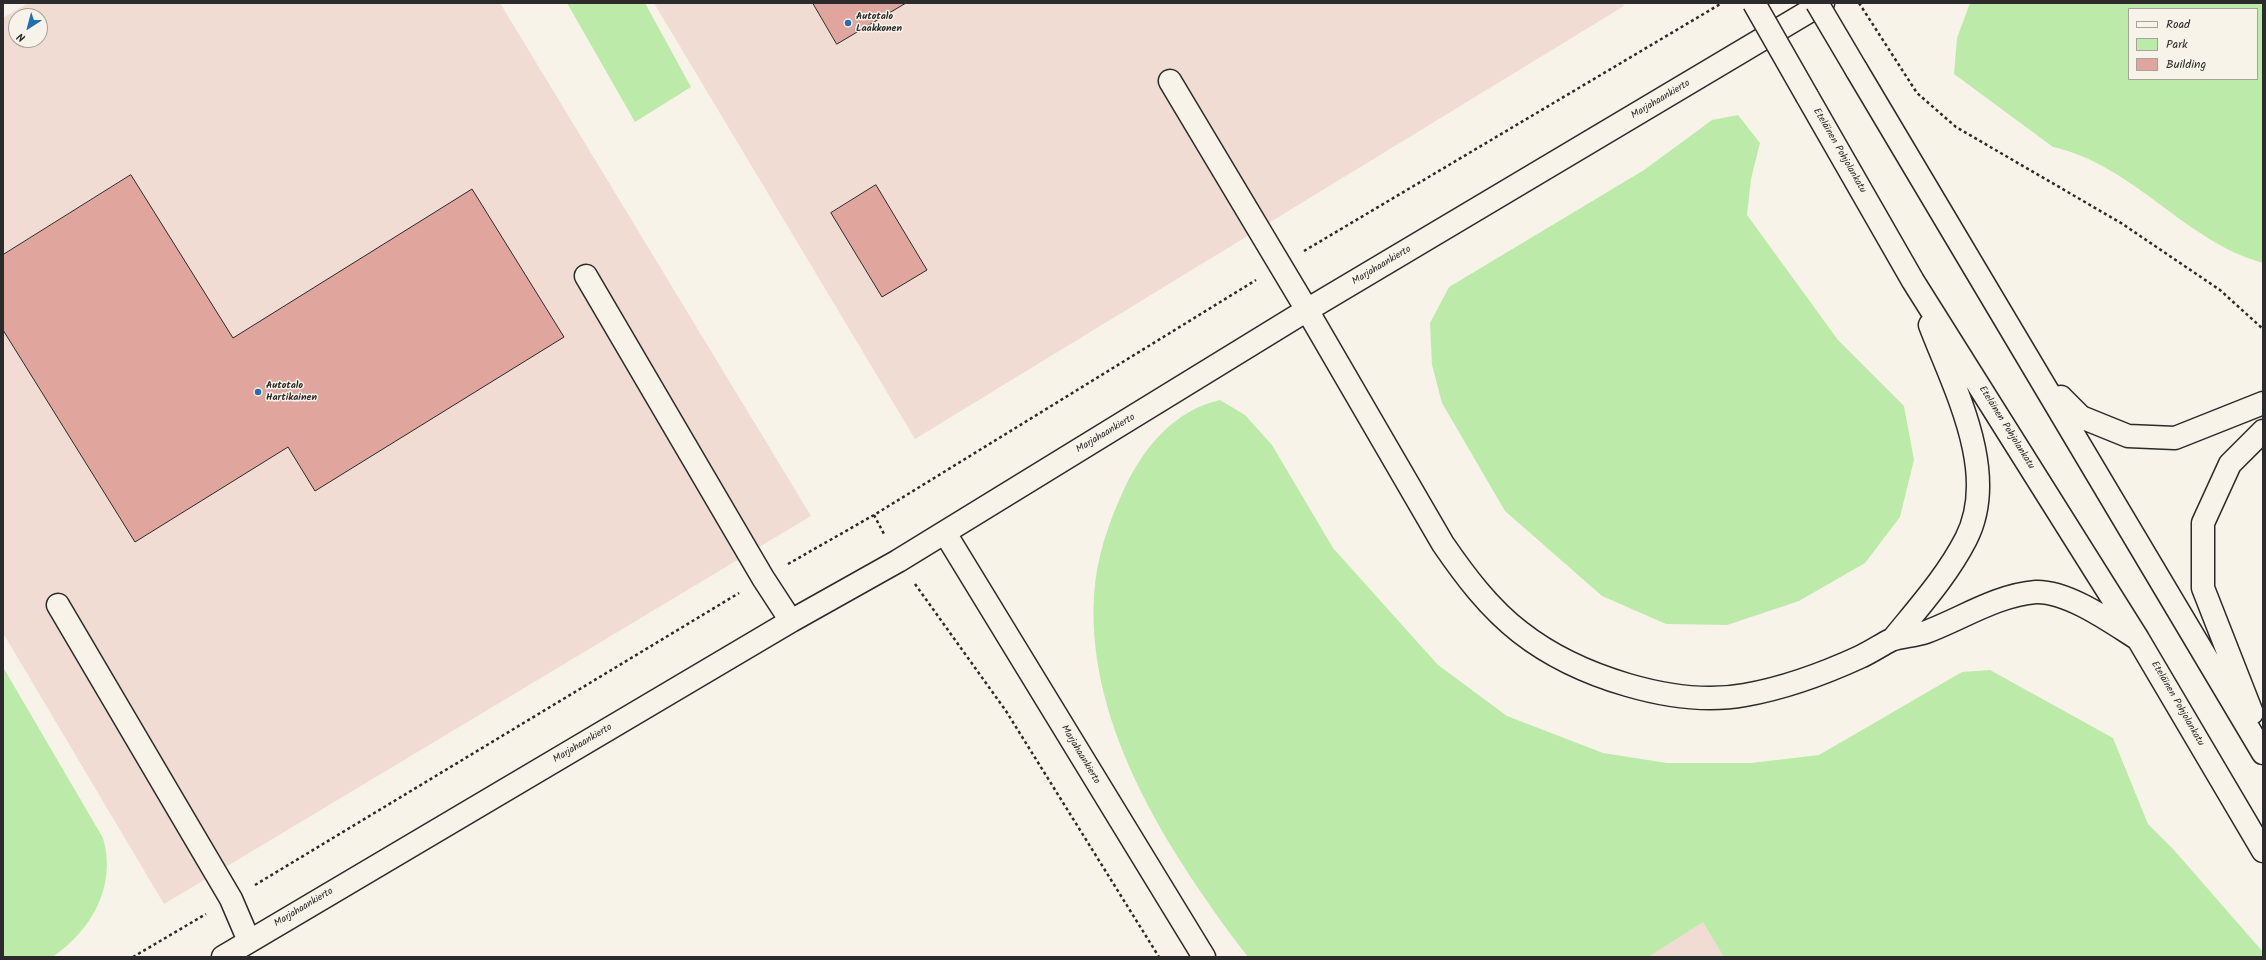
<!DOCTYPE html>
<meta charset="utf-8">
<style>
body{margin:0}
#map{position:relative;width:2266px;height:960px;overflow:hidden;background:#f7f3e8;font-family:Kalam,sans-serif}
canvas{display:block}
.frame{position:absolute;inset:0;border:4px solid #2b2b2b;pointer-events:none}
.legend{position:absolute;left:2128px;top:8px;width:130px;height:72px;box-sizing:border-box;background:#f7f3e8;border:1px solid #a5a39c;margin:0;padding:5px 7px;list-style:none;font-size:12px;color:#2b2b2b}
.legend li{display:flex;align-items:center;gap:8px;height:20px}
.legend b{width:20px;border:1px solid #a5a39c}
.north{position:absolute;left:8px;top:8px;width:40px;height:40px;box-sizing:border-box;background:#f7f3e8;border:1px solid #a5a39c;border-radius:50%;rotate:216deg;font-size:11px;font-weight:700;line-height:16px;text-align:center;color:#2b2b2b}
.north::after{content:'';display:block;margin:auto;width:14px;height:18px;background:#1f6fb2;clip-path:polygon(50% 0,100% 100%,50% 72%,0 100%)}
</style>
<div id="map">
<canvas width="2266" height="960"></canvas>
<div class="frame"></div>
<ul class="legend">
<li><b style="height:5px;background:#f7f3e8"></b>Road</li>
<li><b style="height:11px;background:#bceba9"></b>Park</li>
<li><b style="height:11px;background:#e0a69e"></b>Building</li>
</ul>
<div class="north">N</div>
</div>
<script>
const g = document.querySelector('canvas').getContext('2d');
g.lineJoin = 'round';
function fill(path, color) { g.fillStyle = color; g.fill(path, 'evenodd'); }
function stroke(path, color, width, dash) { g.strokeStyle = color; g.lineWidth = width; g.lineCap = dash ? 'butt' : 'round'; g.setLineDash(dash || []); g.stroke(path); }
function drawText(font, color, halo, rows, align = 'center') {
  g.font = font + ' Kalam,sans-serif'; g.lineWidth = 3; g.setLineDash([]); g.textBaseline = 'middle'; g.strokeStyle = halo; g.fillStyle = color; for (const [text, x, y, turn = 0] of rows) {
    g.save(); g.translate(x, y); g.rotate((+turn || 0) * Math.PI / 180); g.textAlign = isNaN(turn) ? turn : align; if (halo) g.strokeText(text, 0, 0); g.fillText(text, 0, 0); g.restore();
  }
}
fill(new Path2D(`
 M28,3H500L811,516L164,904L3,633V18ZM16,16H40V40H16Z
 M654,3H1622L1624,6L915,439Z
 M1716,903L1751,957H1633Z`), '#f0dcd2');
fill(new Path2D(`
 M567,3H645L691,87L635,122Z
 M1970,3H2263V263C2184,241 2134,165 2053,147L1954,74L1957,38ZM2129,9H2257V79H2129Z
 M1738,115L1760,143L1751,179L1747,215L1838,340L1904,406L1914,460L1900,517L1865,563L1799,601L1727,625L1666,624L1602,596L1505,511L1442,403L1432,365L1430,323L1449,287L1644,170L1712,120Z
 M1220,400L1245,415L1272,445L1333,548L1438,665L1507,716L1603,753L1667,763H1751L1819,755L1962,672L1990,670L2113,738L2148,824L2174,850L2263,952V957H1724L1703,922L1648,957H1248C1172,857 1086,728 1094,596C1096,558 1109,521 1125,487C1144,447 1175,410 1220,400Z
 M3,667L103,838C117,886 92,929 53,957H3Z`), '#bceba9');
const building = new Path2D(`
 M813,3H906L837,44Z
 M131,175L233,338L472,189L564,337L315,491L288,447L135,542L3,330V255Z
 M876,185L927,270L882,297L831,213Z`);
fill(building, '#e0a69e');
stroke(building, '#2b2b2b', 1);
const street = new Path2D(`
 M1170,81L1307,310
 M586,276L763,578L791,621
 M945,533L1204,957
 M58,605L231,899L249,941
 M223,957L791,621L898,561L1307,310L1823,3`);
const secondary = new Path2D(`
 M1856,69L2263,753
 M1807,96L1913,281L2138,639L2263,851
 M1307,310L1443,544C1465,576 1489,608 1520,632C1576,676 1675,708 1745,695C1785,688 1823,674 1860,657C1871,652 1881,645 1891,640C1902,636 1915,636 1926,632C1961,619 1997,595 2036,592C2068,591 2111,622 2138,639
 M2061,397L2081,417L2128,436L2175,438L2263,403
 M1893,639C1919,607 1947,576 1966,539C2000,473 1954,388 1930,325
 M2252,713L2203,588V523L2230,464L2263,431`);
stroke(street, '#2b2b2b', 25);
stroke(secondary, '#2b2b2b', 25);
stroke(new Path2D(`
 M1859,3L1917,93L1956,127L2121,223L2220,290L2263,329
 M1304,251L1722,3
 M874,515L885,536
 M788,564L874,515L1256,280
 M915,584L1006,711L1159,957
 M255,885L739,593
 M133,957L206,914`), '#2b2b2b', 2.5, [3, 3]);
stroke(street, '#f7f3e8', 22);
stroke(secondary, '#f7f3e8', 22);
const secondaryBridge = new Path2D(`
 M1754,3L1807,96
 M1817,3L1856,69`);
stroke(secondaryBridge, '#2b2b2b', 25, []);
stroke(secondaryBridge, '#f7f3e8', 22);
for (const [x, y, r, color] of [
 [848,23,4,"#1f6fb2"],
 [258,392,4,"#1f6fb2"]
]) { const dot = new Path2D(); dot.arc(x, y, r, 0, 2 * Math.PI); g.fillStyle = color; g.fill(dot); stroke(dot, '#f7f3e8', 1.5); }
drawText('bold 10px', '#2b2b2b', '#f7f3e8', [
 ["Autotalo",856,17],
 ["Laakkonen",856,29],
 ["Autotalo",266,386],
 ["Hartikainen",266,398]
], 'left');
drawText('10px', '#2b2b2b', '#f7f3e8', [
 ["Marjahaankierto",1661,100,-31],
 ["Eteläinen Pohjolankatu",1839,151,60],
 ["Marjahaankierto",1382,266,-31],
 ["Eteläinen Pohjolankatu",2006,428,58],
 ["Marjahaankierto",1106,434,-31],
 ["Eteläinen Pohjolankatu",2177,704,60],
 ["Marjahaankierto",583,744,-31],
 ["Marjahaankierto",1080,755,59],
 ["Marjahaankierto",304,908,-31]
]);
</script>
